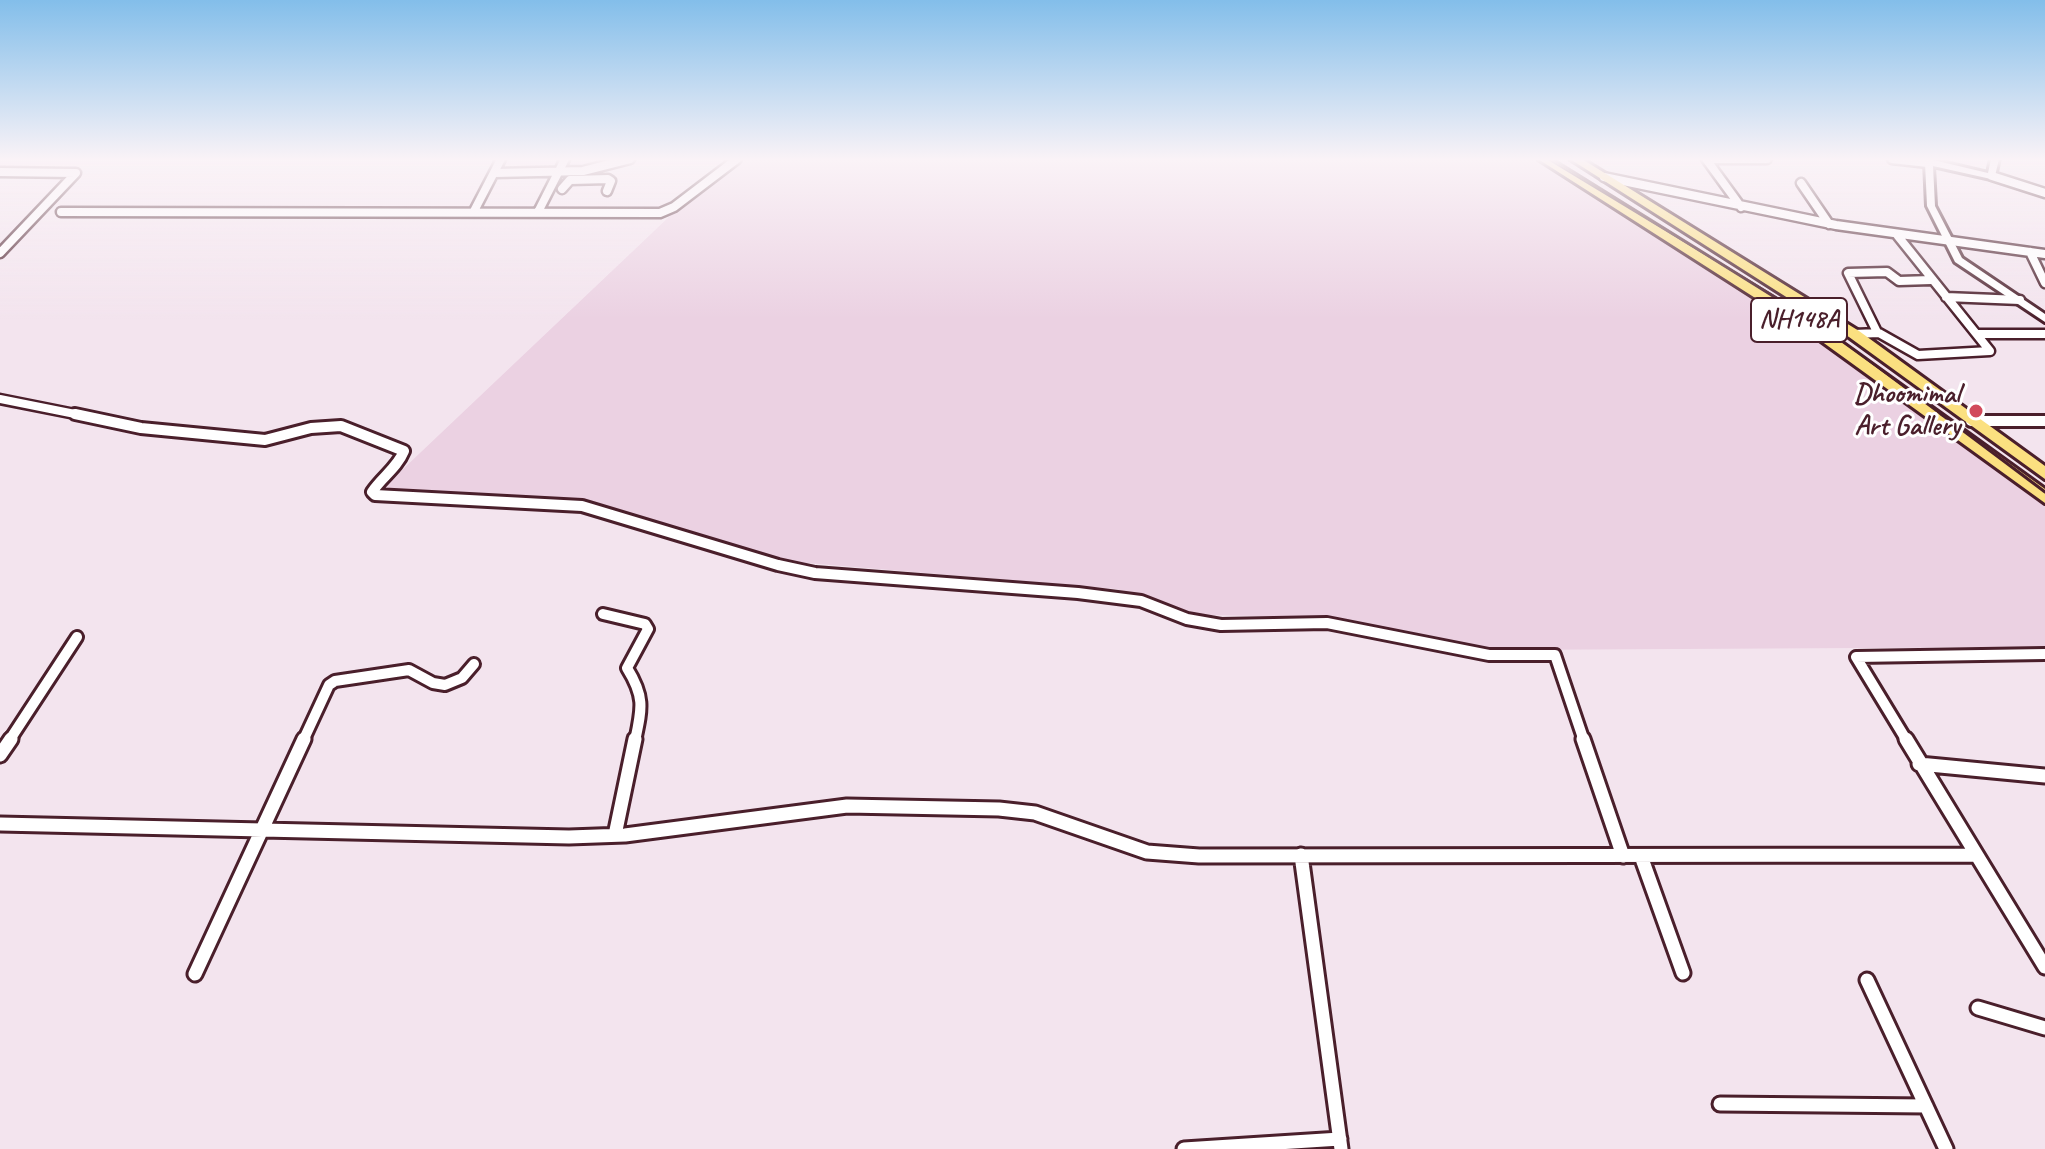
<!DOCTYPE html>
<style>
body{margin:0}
canvas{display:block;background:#f3e4ee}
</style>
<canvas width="2045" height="1149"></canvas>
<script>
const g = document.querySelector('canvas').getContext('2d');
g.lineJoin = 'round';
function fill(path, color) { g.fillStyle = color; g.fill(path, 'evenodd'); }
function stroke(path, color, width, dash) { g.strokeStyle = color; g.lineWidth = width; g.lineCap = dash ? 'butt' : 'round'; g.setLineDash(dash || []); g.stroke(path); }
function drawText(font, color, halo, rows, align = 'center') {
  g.font = font + ' Caveat,sans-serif'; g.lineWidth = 6; g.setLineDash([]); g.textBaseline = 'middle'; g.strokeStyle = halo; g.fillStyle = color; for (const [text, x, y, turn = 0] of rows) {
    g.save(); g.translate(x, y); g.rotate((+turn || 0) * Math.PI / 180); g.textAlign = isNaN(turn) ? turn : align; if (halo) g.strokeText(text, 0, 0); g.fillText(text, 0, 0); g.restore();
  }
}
fill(new Path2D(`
 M746,159H1537L1798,323L2045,504V647L1495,650L1321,617L1202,615L1116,589L795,562L582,504L382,489L690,197Z`), '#ebd1e2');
const minorFar2 = new Path2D(`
 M1706,159L1741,207
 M1707,159H1767
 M1892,159L1928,163
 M0,172L76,173L0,253
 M494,173L583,171L630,159
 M1992,176L2045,193
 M1604,177L1836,225L2045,254
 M1801,183L1829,224
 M562,189L570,180L608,179L611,181L607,191
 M474,211L501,159
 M61,212L660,213L674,207L737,159
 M538,212L565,159
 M2030,252L2045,283
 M1946,297L2020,300
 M1877,332L1848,273L1887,272L1899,281L1931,280
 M1854,334L1879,333L1918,355L1990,351L1897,235
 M1977,334H2045
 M0,399L85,416`);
const minorFar1 = new Path2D(`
 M75,414L141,428L265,440L311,428L341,426L404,451C397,468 382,477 372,492L375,495L582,506L778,565L815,573L1078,593L1141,601L1187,619L1221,625L1327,623L1489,655H1555L1584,741
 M1971,421H2045
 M603,614L645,624L648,629L627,668C645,697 642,708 635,741
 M9,741L77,637
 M303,741L329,685L335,681L409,670L433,683L445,685L462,678L474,664
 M1907,741L1856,657L2045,654`);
const minor = new Path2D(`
 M1583,739L1623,856
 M1906,739L2045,967
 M0,755L11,739
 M1919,764L2045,776
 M0,824L569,837L625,835L847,806L999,809L1035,813L1147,852L1199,856L1976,855
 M615,835L635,739
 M1301,855L1341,1149
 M1641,856L1683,973
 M195,974L304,739
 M1867,980L1946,1149
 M1978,1008L2045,1028
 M1720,1104L1926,1106
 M1184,1149L1340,1139`);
const tertiary = new Path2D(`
 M1929,159L1988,173L1991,159H1999L1995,176L1991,179L1933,166L1935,206L1962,258L2045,314V322L1955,262L1927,206L1925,162Z`);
const trunk = new Path2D(`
 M1538,159H1550L1820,327L2045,489V503L1810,333Z
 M1570,159H1582L1859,331L2045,466V479L1849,337Z`);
stroke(minorFar2, '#4a1f2b', 13);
stroke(minorFar1, '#4a1f2b', 16);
stroke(minor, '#4a1f2b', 19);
stroke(tertiary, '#4a1f2b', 6);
stroke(trunk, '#4a1f2b', 6);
stroke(minorFar2, '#fff', 8);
stroke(minorFar1, '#fff', 10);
stroke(minor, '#fff', 13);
fill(tertiary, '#fff');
fill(trunk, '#fbe080');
stroke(new Path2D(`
 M1548,159L1814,320L1943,416`), '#4a1f2b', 2);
stroke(new Path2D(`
 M1941,414L2045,492`), '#4a1f2b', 3);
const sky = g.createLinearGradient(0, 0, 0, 319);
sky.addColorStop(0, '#83beea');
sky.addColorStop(0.5, '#faf3f7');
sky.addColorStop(1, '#faf3f700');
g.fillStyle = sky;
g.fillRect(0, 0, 2045, 319);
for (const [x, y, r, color] of [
 [1976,411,8,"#d1495b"]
]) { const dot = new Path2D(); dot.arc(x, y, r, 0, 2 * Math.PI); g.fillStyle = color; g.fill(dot); stroke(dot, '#fff', 3); }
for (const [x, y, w] of [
 [1799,320,96]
]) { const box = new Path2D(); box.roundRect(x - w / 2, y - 22, w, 44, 6); g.fillStyle = '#fff'; g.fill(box); stroke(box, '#4a1f2b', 2); }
drawText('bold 26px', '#4a1f2b', null, [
 ["NH148A",1799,320]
]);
drawText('bold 28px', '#4a1f2b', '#fff', [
 ["Dhoomimal",1960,395],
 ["Art Gallery",1960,427]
], 'right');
</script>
